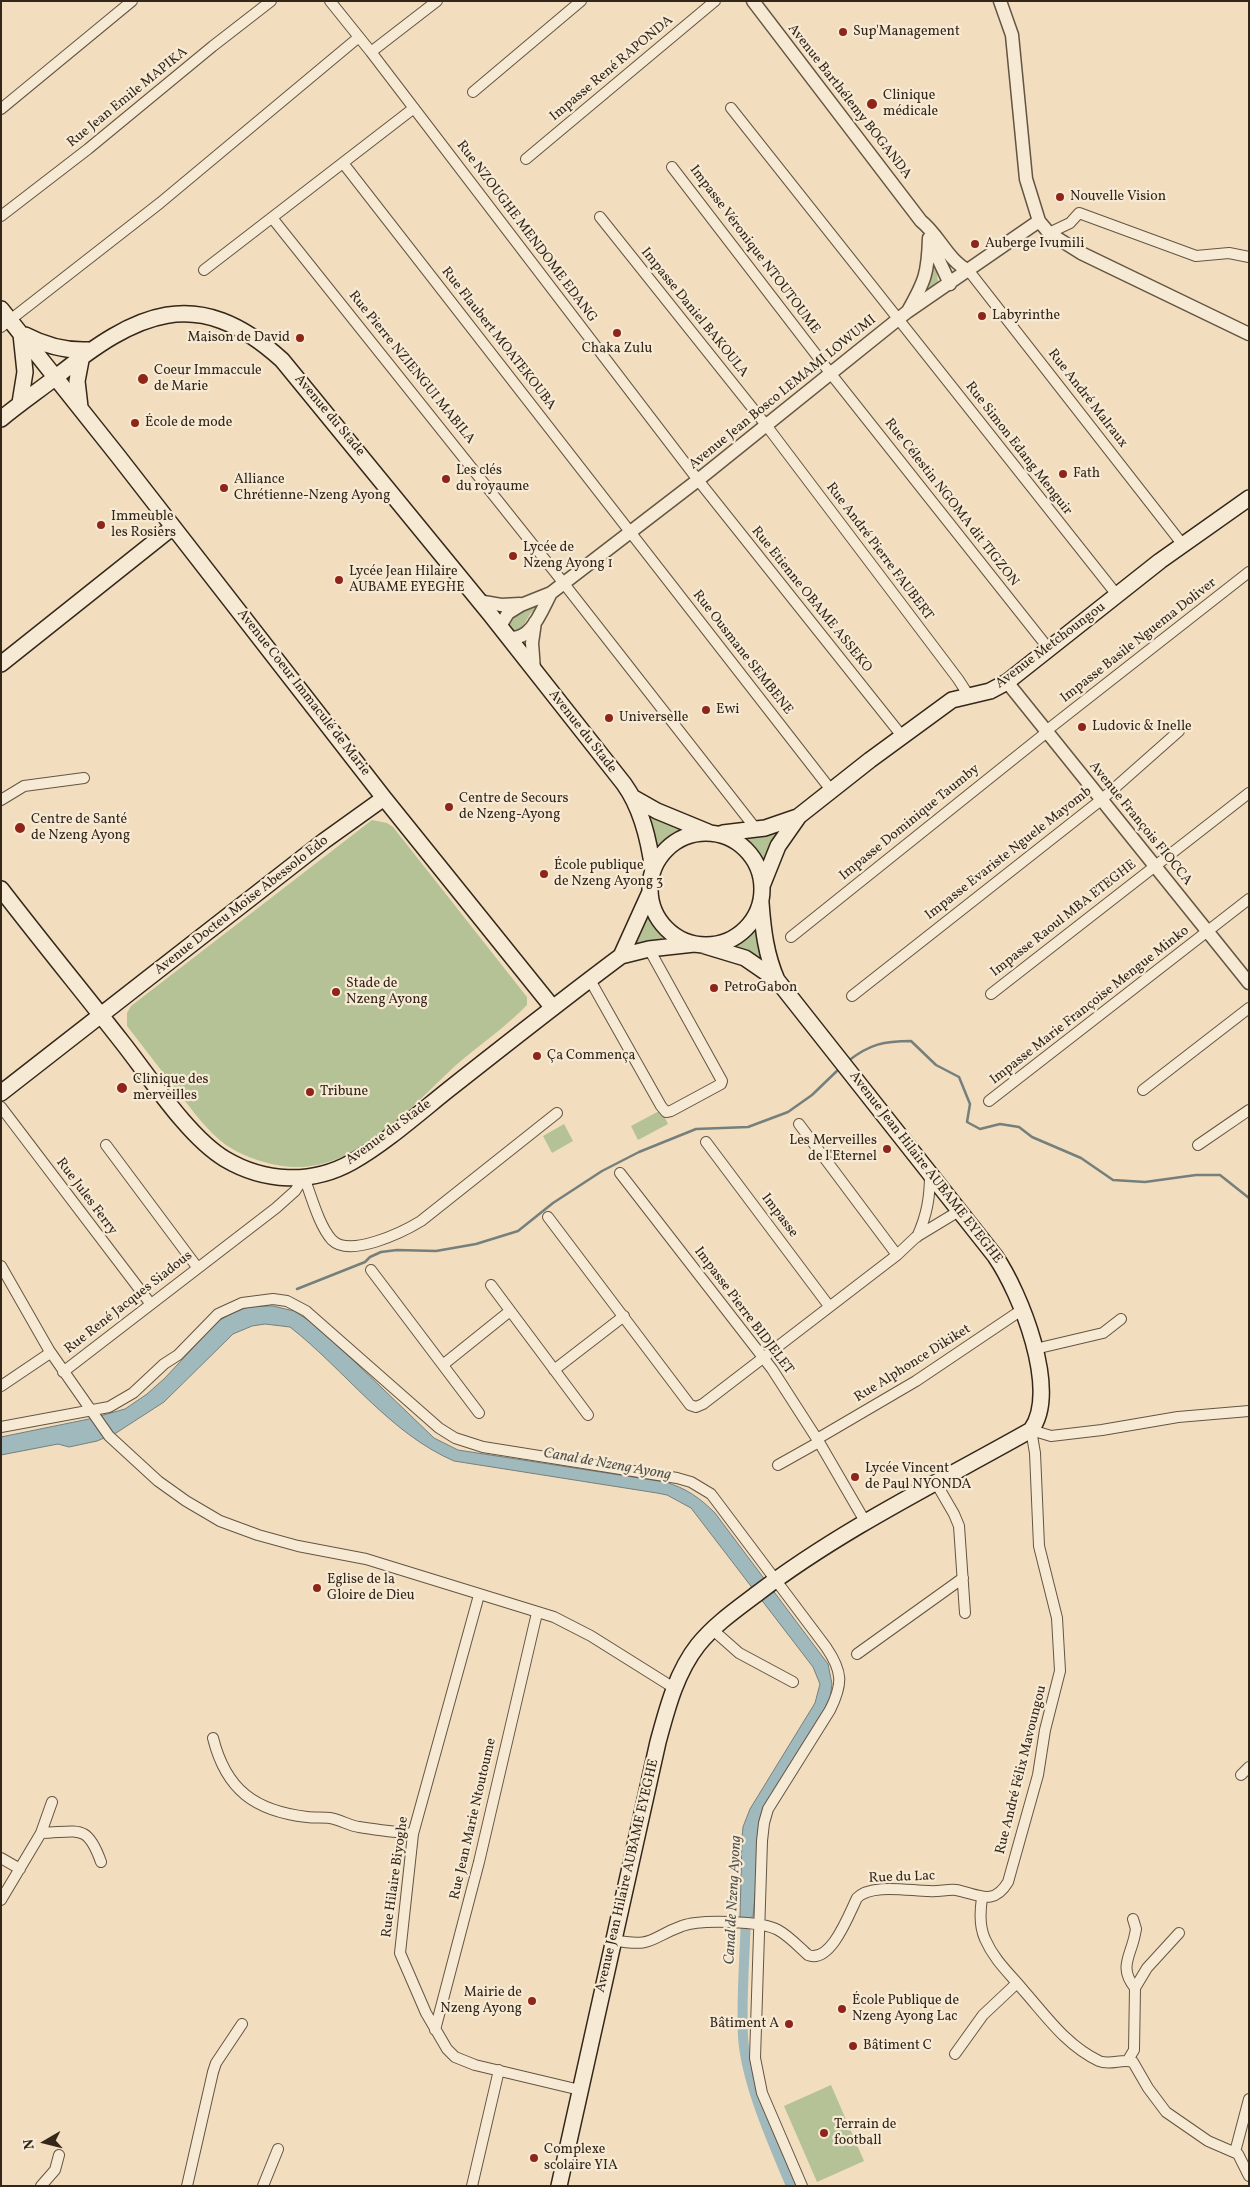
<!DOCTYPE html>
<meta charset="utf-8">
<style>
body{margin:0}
#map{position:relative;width:1250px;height:2187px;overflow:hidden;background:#f2debe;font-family:Vollkorn,serif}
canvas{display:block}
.frame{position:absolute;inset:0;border:2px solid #34271a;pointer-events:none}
.north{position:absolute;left:20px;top:2117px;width:50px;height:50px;-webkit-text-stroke:4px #f7ead5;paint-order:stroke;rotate:262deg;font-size:14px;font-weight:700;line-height:20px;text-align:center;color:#34271a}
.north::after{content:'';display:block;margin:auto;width:18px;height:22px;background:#34271a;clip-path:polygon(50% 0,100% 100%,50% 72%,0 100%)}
</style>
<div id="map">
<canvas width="1250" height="2187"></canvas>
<div class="frame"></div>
<div class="north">N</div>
</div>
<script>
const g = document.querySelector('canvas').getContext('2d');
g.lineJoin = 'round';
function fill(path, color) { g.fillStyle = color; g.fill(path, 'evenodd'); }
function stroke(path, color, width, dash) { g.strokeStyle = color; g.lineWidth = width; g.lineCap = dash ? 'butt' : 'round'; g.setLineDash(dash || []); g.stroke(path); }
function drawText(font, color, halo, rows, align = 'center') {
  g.font = font + ' Vollkorn,serif'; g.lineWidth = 4.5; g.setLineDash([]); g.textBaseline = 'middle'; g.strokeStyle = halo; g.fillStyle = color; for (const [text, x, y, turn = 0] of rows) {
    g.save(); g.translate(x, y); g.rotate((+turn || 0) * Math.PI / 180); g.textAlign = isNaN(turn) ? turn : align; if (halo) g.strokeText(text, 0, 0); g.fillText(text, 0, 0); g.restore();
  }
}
fill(new Path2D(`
 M932,255L936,263L938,283L921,295Z
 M536,605L538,607L530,614L519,633L513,634L506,623L512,616Z
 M645,809L685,829L671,838L657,854L653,830Z
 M372,820L387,823L393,827L527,997V1005C506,1027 479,1045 455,1066C403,1114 344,1187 264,1162C250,1158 238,1153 226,1145C207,1131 193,1111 178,1092C161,1070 144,1048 127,1026V1013L131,1006Z
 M785,828L764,866L754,847L740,836Z
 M650,909L656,921L672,936V939L631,947L639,935Z
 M757,923L767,965L729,945L744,937Z
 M661,1110L668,1124L638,1140L631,1126Z
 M564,1124L573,1141L552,1153L543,1136Z
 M831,2085L864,2161L817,2182L784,2106Z`), '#b4c296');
const water = new Path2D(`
 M273,1306L294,1311L311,1322L356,1363L434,1438L458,1450L665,1482C686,1488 700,1498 715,1513L828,1664L832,1684L830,1698L817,1725L763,1813L753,1917H740L742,1838L743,1827L750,1809L815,1703L820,1684L813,1667L691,1508L667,1495L657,1493L454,1461C389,1433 345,1370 290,1327L265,1324L252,1326L233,1334L164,1402L116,1433L97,1441L69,1447L58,1444L1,1455V1437L89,1419L125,1409L147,1394L165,1378L218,1321L235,1312L248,1307Z`);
fill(water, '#a0b9bd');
stroke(water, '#757f7c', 1);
stroke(new Path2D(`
 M848,1061C870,1044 884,1041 911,1041L936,1065L959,1077L970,1104L967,1122L980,1129L1000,1124L1019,1127L1032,1137L1081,1158L1113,1180L1145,1182L1196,1175H1220L1249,1198
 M297,1289L365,1262L370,1257L381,1252L397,1250L436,1251L476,1244L518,1231L553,1203L602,1171L639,1152L696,1129L748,1127L788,1112L812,1095L840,1068`), '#757f7c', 2.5);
stroke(new Path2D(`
 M746,1915C745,1955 741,1997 743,2037C746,2083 773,2143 791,2186`), '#a0b9bd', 10);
const minor = new Path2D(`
 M330,1L371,52L698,480L902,736
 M371,52L437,1
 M473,92L581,1
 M731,108L1117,595
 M1,109L132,1
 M526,159L715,1
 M343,163L831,790
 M672,167L831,374L1049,649
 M1,216L88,149L213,46L271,1
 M600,217L766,425L958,679L969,696
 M273,219L558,576L756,829
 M1049,233L1070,223L1079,213L1196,256L1229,253L1249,257
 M204,270L414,108
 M969,271L1183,545
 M1,327L160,203L359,37
 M1046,731L1249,572
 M1,800L24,786L84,778
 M791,937L1047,732
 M590,980L661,1106L666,1112L671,1111L721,1084L722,1081L649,949
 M991,994L1249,793
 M852,996L1101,800L1179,731
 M1143,1090L1249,1008
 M989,1101L1249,899
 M1,1107L150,1303
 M799,1124L897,1255
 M706,1142L829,1306
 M106,1145L197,1267
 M1198,1145L1249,1110
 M620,1173L772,1369L819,1442L866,1523
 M304,1177C311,1195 319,1226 332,1240C350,1258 403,1232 421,1221L557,1113
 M548,1217L690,1405L696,1407L703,1404L897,1255L916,1237L959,1211
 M917,1237C927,1215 930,1197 930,1174
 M1,1266L49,1350L109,1436L158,1481L186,1501L220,1521L258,1535L298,1546L366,1559L554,1617L591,1636L674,1688
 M371,1270L479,1413
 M491,1285L588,1415
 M1035,1349L1103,1333L1121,1319
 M444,1364L510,1311
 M554,1370L624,1316
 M63,1372L276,1208L295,1191L304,1177
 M1,1386L50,1353
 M1,1427L109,1407L133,1393L164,1364L178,1355L218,1314L242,1303L273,1299L287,1301L306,1311L439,1428L455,1438L483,1447L677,1478L691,1482L711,1494L826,1647C843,1672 843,1684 830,1710L768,1809L764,1823L762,1841L755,2058L762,2093L802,2186
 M817,1439L916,1381L1023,1309
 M778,1465L819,1442
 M936,1483L954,1514L959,1526L965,1613
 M479,1595L413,1834L400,1953L426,2013L447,2049L455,2057L475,2065L580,2090
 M713,1630L739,1653L793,1682
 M857,1654L963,1578
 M213,1738C226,1790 255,1811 307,1817C315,1818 323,1817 330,1818C341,1820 350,1826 359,1827C377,1830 395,1832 413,1834
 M1241,1775L1249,1767
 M41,1833C79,1832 87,1823 101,1862
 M1,1858L20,1869
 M982,1898C980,1911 979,1926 985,1939C994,1960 1010,1974 1024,1991C1047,2017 1067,2046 1099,2061C1111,2066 1122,2058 1133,2062L1148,2088L1166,2112L1208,2141L1238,2154L1249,2176
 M1,1900L41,1833L52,1802
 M613,1940C654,1948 649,1938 682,1926C700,1919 762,1921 778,1930C789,1936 799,1947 808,1955C831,1964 849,1914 857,1898C871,1883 910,1891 929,1891C938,1892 948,1889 956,1890C978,1894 993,1907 1008,1882L1038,1775L1045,1730L1060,1671L1057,1618L1039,1546L1035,1453L1031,1430L1051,1436L1102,1430L1178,1417L1249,1411
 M1135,1988L1147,1968L1179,1933
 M435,2030L479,1862L537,1613
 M955,2054L983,2015L1017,1983
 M1128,2060L1134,2050L1135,1988C1118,1967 1131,1956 1135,1934L1136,1929L1133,1919
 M1235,2152L1249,2099
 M41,2186L55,2170L59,2155
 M187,2186L213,2072L216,2063L242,2024
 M263,2186L278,2149
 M472,2186L499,2070`);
const tertiary = new Path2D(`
 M753,1L921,221C939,235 948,261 969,271
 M1000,1L1012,35L1026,179L1039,221L1049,233L1081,253L1249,334
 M929,239L950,284
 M908,311C925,281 928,273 929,238
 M478,601L501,605L520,604
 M502,629V623L508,613L521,605L551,593L698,480L907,312L1039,221
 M508,637C531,643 542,609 551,593
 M534,670L532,643L535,622
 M1007,682L1249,983`);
const secondary = new Path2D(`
 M1,309L118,456L384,798L553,1008
 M25,335C46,346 65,351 88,350
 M20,403L25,372L21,334
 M80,407L77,381L82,355
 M1,419C19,404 38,391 56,377C136,313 196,282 282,360L490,614L624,784C642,809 649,840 653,871
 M1,664L173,527
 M634,798L657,811L708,832
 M723,833L765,828L797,817
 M650 889a56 56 0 1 1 112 0a56 56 0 1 1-112 0Z
 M762,886L778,846L799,816L870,760L952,700L990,691L1007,682L1160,561L1249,498
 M1,889C41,941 82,991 122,1042C149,1076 188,1137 225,1159C264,1182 311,1185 352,1162C384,1144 418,1114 448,1090C505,1045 562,1000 621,956L649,949L694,944
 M761,903C763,930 766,955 777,980
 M621,956L650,892
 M1,1093L324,841L384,798
 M559,2186L658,1742C667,1709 676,1673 698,1645C715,1624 737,1609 758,1593C842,1529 939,1482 1031,1430C1060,1391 1020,1292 995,1256L777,980L745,958L702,945`);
stroke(minor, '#645543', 12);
stroke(tertiary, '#645543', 15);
stroke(secondary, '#34271a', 18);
stroke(minor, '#f7ead5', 10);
stroke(tertiary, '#f7ead5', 12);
stroke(secondary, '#f7ead5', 15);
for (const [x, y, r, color] of [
 [843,32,5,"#8f2418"],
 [872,104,6,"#8f2418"],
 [1060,197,5,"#8f2418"],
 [975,244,5,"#8f2418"],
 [982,316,5,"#8f2418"],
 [617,333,5,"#8f2418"],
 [300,338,5,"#8f2418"],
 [143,379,6,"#8f2418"],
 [135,423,5,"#8f2418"],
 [1063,474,5,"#8f2418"],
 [446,479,5,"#8f2418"],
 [224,488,5,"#8f2418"],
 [101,525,5,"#8f2418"],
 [513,556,5,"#8f2418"],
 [339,580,5,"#8f2418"],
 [706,710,5,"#8f2418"],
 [609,718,5,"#8f2418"],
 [1082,727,5,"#8f2418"],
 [449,807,5,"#8f2418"],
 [20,828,6,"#8f2418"],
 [544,874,5,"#8f2418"],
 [714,988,5,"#8f2418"],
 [336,992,5,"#8f2418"],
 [537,1056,5,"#8f2418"],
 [122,1088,6,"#8f2418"],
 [310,1092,5,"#8f2418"],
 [887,1149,5,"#8f2418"],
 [855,1477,5,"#8f2418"],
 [317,1588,5,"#8f2418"],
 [532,2001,5,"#8f2418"],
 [842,2009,5,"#8f2418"],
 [789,2024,5,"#8f2418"],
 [853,2046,5,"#8f2418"],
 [824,2133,5,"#8f2418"],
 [534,2158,5,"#8f2418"]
]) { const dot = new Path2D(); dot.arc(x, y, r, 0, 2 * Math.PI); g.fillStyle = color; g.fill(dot); stroke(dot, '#f7ead5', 2); }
drawText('14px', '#34271a', '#f7ead5', [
 ["Sup'Management",853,32],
 ["Clinique",883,96],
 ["médicale",883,112],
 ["Nouvelle Vision",1070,197],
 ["Auberge Ivumili",985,244],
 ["Labyrinthe",992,316],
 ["Maison de David",290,338,"right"],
 ["Chaka Zulu",617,349,"center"],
 ["Coeur Immaccule",154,371],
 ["de Marie",154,387],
 ["École de mode",145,423],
 ["Les clés",456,471],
 ["du royaume",456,487],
 ["Fath",1073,474],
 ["Alliance",234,480],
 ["Chrétienne-Nzeng Ayong",234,496],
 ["Immeuble",111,517],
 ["les Rosiers",111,533],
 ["Lycée de",523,548],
 ["Nzeng Ayong 1",523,564],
 ["Lycée Jean Hilaire",349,572],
 ["AUBAME EYEGHE",349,588],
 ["Ewi",716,710],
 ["Universelle",619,718],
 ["Ludovic & Inelle",1092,727],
 ["Centre de Secours",459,799],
 ["de Nzeng-Ayong",459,815],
 ["Centre de Santé",31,820],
 ["de Nzeng Ayong",31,836],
 ["École publique",554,866],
 ["de Nzeng Ayong 3",554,882],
 ["Stade de",346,984],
 ["Nzeng Ayong",346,1000],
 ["PetroGabon",724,988],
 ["Ça Commença",547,1056],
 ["Clinique des",133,1080],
 ["merveilles",133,1096],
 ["Tribune",320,1092],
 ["Les Merveilles",877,1141,"right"],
 ["de l'Eternel",877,1157,"right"],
 ["Lycée Vincent",865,1469],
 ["de Paul NYONDA",865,1485],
 ["Eglise de la",327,1580],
 ["Gloire de Dieu",327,1596],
 ["Mairie de",522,1993,"right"],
 ["Nzeng Ayong",522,2009,"right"],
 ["École Publique de",852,2001],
 ["Nzeng Ayong Lac",852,2017],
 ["Bâtiment A",779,2024,"right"],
 ["Bâtiment C",863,2046],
 ["Terrain de",834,2125],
 ["football",834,2141],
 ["Complexe",544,2150],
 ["scolaire YIA",544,2166]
], 'left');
drawText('14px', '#34271a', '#f7ead5', [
 ["Impasse René RAPONDA",612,69,-40],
 ["Rue Jean Emile MAPIKA",128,98,-39],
 ["Avenue Barthélemy BOGANDA",849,102,52],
 ["Rue NZOUGHE MENDOME EDANG",526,232,53],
 ["Impasse Véronique NTOUTOUME",754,250,53],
 ["Impasse Daniel BAKOULA",694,313,51],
 ["Rue Flaubert MOATEKOUBA",498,339,52],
 ["Rue Pierre NZIENGUI MABILA",411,368,51],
 ["Avenue Jean Bosco LEMAMI LOWUMI",783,393,-39],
 ["Rue André Malraux",1087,399,52],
 ["Avenue du Stade",329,416,50],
 ["Rue Simon Edang Menguir",1018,449,52],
 ["Rue Célestin NGOMA dit TIGZON",951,503,52],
 ["Rue André Pierre FAUBERT",879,552,53],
 ["Rue Etienne OBAME ASSEKO",811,600,51],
 ["Impasse Basile Nguema Doliver",1139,641,-38],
 ["Avenue Metchoungou",1051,646,-37],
 ["Rue Ousmane SEMBENE",742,653,52],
 ["Avenue Coeur Immaculé de Marie",303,693,52],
 ["Avenue du Stade",582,732,52],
 ["Impasse Dominique Taumby",910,823,-39],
 ["Avenue François FIOCCA",1140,824,51],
 ["Impasse Evariste Nguele Mayomb",1009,854,-38],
 ["Avenue Docteu Moise Abessolo Edo",242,906,-38],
 ["Impasse Raoul MBA ETEGHE",1064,919,-38],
 ["Impasse Marie Françoise Mengue Minko",1090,1006,-38],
 ["Avenue du Stade",389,1133,-36],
 ["Avenue Jean Hilaire AUBAME EYEGHE",925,1168,52],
 ["Rue Jules Ferry",86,1197,53],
 ["Impasse",779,1216,53],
 ["Rue René Jacques Siadous",129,1303,-38],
 ["Impasse Pierre BIDJELET",743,1311,53],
 ["Rue Alphonce Dikiket",913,1364,-32],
 ["Rue André Félix Mavoungou",1022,1770,-76],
 ["Rue Jean Marie Ntoutoume",474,1819,-77],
 ["Avenue Jean Hilaire AUBAME EYEGHE",628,1876,-77],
 ["Rue Hilaire Biyoghe",396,1877,-82],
 ["Rue du Lac",902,1878,-2]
]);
drawText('italic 15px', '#54534b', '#f7ead5', [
 ["Canal de Nzeng Ayong",607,1465,10],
 ["Canal de Nzeng Ayong",734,1900,-87]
]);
</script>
